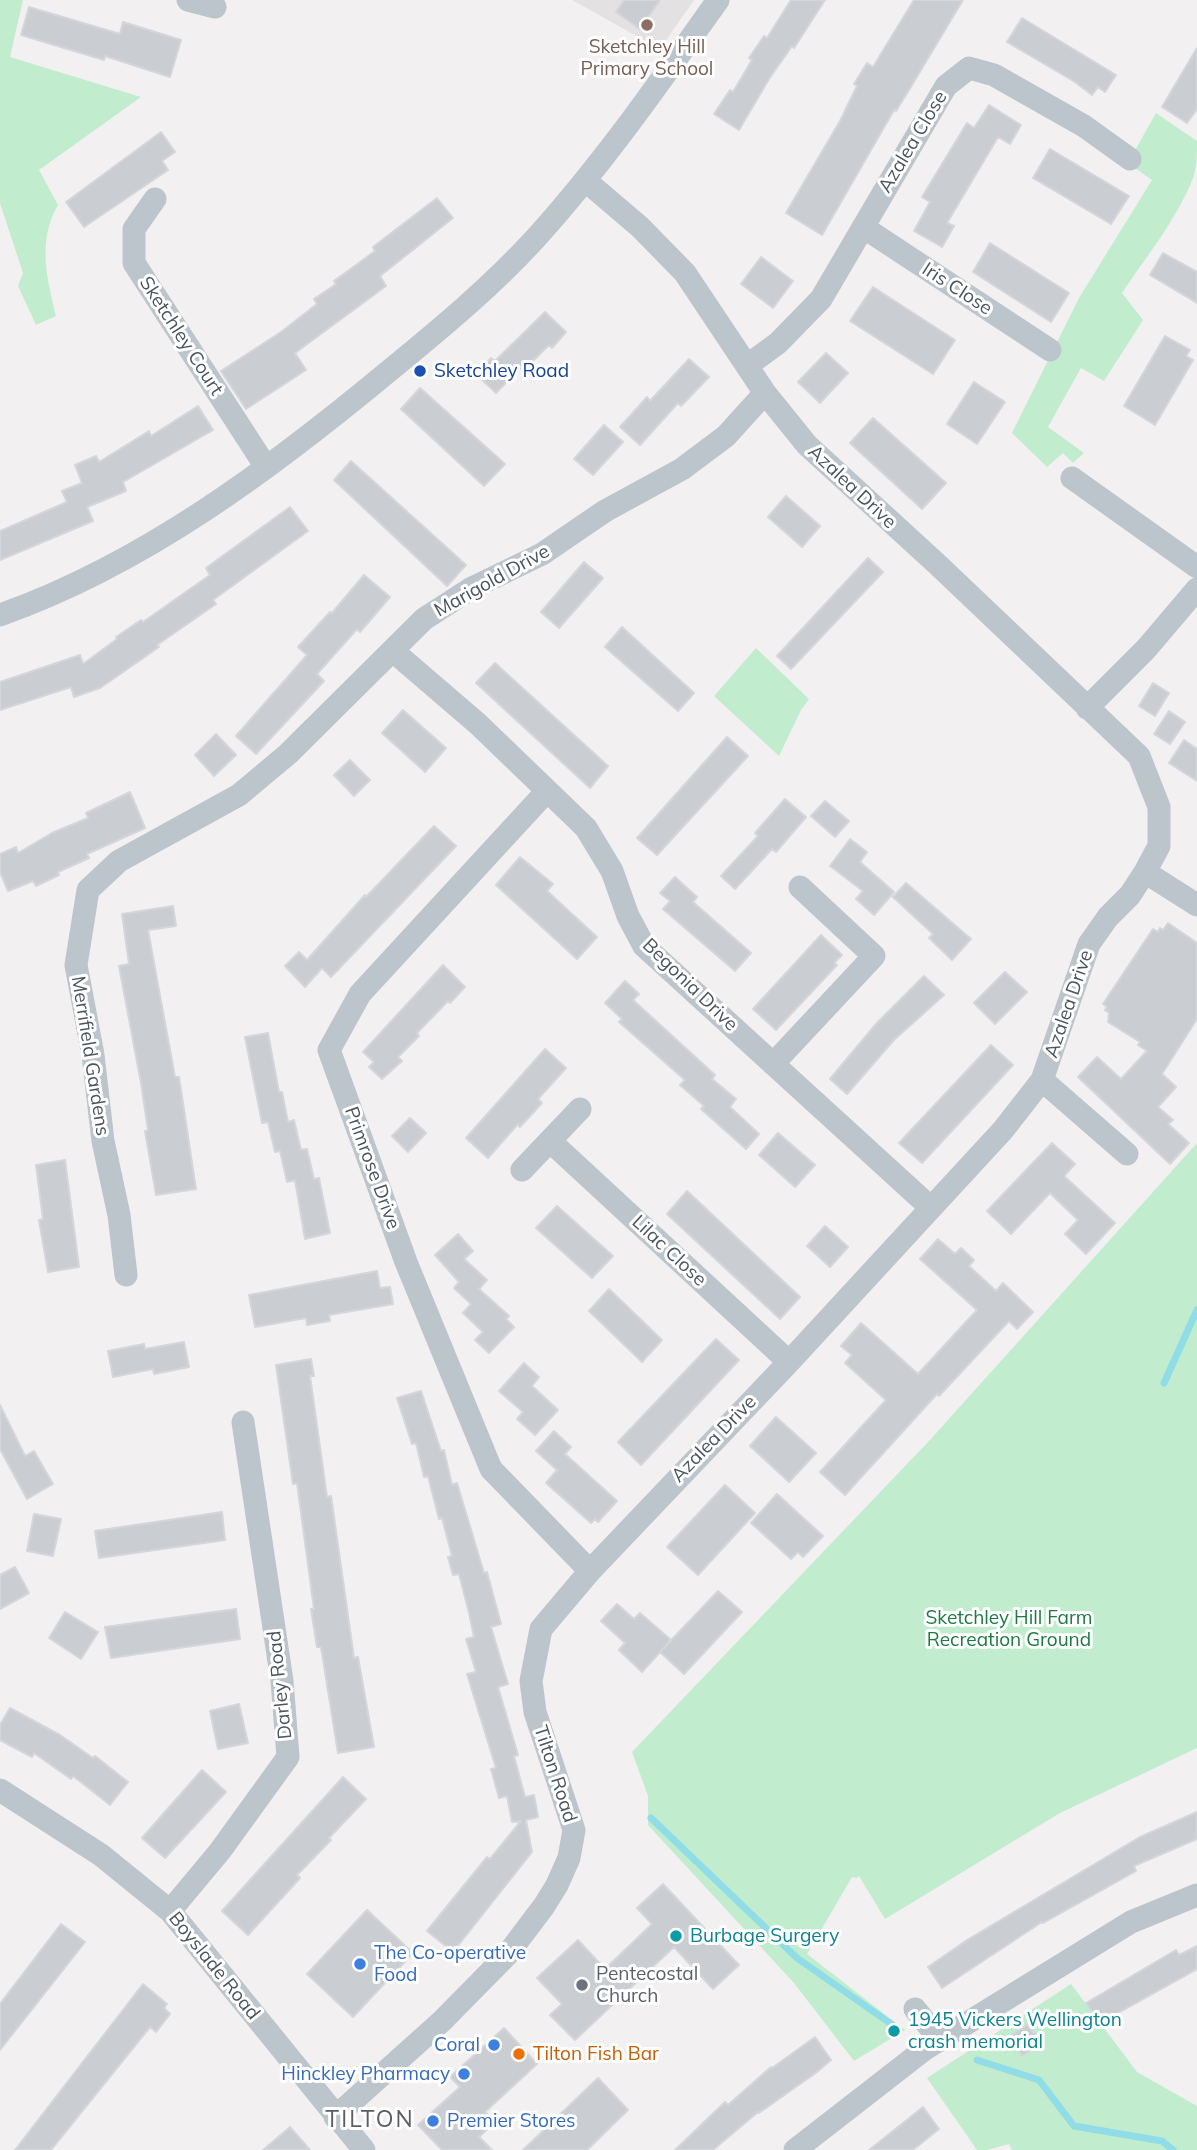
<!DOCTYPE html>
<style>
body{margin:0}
canvas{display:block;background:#f2f0f0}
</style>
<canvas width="1197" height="2150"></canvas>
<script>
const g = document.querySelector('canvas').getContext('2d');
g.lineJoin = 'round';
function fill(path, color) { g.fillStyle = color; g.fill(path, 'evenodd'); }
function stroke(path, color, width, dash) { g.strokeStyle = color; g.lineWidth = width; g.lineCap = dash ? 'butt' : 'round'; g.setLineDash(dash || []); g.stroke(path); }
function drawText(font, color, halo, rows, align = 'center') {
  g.font = font + ' Mulish,sans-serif'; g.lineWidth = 6; g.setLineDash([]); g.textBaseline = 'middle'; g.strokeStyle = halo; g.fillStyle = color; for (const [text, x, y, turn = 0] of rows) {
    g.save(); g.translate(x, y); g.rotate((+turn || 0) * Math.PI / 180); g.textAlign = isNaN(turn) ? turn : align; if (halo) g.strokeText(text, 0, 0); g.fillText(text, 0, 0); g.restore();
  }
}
fill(new Path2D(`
 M572,0H694L660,49Z`), '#e3e1e1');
fill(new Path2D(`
 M0,0H23L10,57L141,97L39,170L58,205C37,241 47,279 56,316L36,325L18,286L23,273L0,203Z
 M1156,113L1197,141C1197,153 1197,166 1193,178C1177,219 1146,257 1122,293L1143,320L1104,381L1081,368L1048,427L1084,453L1073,463L1063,453L1047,467L1012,433L1079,298L1152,180L1128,163Z
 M756,648L809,699L801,710L779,756L714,696Z
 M1197,1143V1748L1060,1813L885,1919L859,1876L857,1878L852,1877L807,1954L905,2030L854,2061L794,1983L648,1825V1796L632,1752L929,1441Z
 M1071,1984L1137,2072L1197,2106V2150H1012L1009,2144L987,2150H977L927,2078Z`), '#c1edce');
stroke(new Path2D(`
 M1164,1383L1197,1310
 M651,1818L797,1958L894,2026
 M977,2060L1039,2080L1074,2126L1162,2141L1173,2150`), '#90dce7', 7);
const building = new Path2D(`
 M624,0H660L640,29L616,12Z
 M791,0H825L794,48L792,46L769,79L739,130L714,114L730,90L733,92L752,60L749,58L764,36L767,38Z
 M914,0H963L909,90L896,111L894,110L822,235L786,213L840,121L857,86L854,84L867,63L873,67Z
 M29,7L120,34L123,22L181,40L170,77L105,56L104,60L21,35Z
 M1022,18L1116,75L1105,92L1098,87L1092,95L1075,82L1007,42Z
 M1197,48V109L1187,123L1162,107Z
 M989,105L1021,125L1010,144L998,137L947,223L954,226L942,247L914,231L930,202L922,197L967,123L974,128Z
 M161,132L175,152L162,161L168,170L84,227L66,202Z
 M1050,149L1129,196L1111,224L1033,178Z
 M437,198L453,218L380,276L386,286L295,353L306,370L246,409L221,371L281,332L317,304L314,299L336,284L334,281L375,251L373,247Z
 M990,243L1069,293L1051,322L973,272Z
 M1163,253L1197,272V303L1150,275Z
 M761,257L793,281L773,308L741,284Z
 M873,287L955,340L933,374L850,321Z
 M545,312L566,332L552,348L549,345L523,371L520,368L496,393L476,374L491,358L495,361Z
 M1165,336L1190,350L1186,356L1193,360L1155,425L1124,406Z
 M826,353L848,373L820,403L798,382Z
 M689,359L709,377L681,406L678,403L640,445L620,427L647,397L650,401Z
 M974,382L1005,402L977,444L947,424Z
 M420,388L505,464L484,486L401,409Z
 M198,406L213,430L123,482L126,491L87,507L93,521L0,560V531L67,502L62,491L82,483L75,465L96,456L99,462L149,431L151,436Z
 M873,418L946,483L922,509L850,443Z
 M604,425L623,442L593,475L574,459Z
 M351,461L466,565L447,586L334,480Z
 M786,496L820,526L802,547L768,517Z
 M290,507L308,531L213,600L216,604L157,645L159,647L100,688L74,697L71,687L0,710V682L80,655L83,664L117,639L116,637L141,620L143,622L210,575L206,568Z
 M868,558L883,572L791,669L777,656Z
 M584,562L603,578L559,628L541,612Z
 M364,575L390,597L360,632L357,629L317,674L324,681L256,754L236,736L307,655L298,647L330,612L332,613Z
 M622,627L694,693L678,711L605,647Z
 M495,663L608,766L590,788L476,683Z
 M1153,683L1169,693L1155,716L1139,706Z
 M403,710L446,748L425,772L382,733Z
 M1169,711L1185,722L1170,744L1154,734Z
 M216,734L236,755L214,776L195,755Z
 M727,737L748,756L657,855L637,838Z
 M1184,740L1197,749V781L1169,763Z
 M350,760L370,780L354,796L334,775Z
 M130,792L145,828L87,854L89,858L58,872L59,875L36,886L33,881L8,891L0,872V854L16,847L18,853L52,833L88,818L86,813Z
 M785,799L806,817L776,852L772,849L735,889L721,876L758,836L755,833Z
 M825,801L849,821L835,837L811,816Z
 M434,826L456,846L331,977L322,968L305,987L285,966L299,952L307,960L365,895L366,897Z
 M850,839L867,852L860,862L894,892L874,915L856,899L863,891L830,866Z
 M520,857L553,884L547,891L597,937L577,959L496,885Z
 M675,877L697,897L693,902L751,953L735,971L663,909L670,901L660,893Z
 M906,883L971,939L952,960L929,938L933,934L893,897Z
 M173,906L176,926L148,930L175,1077H179L196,1189L156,1195L145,1131L148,1130L141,1083L119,966L129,964L122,914Z
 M1168,923L1197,943V1019L1162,1074L1176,1087L1158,1107L1173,1120L1168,1124L1189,1143L1170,1164L1078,1077L1097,1057L1121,1079L1147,1051L1138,1045L1140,1042L1108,1022L1109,1013L1105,1010L1107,1007L1103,1004L1153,929L1158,932L1160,928L1163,930Z
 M821,935L842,955L834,963L837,965L776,1030L753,1009Z
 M443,965L465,987L450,1003L448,1001L417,1033L419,1036L398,1057L402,1061L382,1079L369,1067L374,1062L363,1052Z
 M1005,972L1027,992L995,1024L974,1003Z
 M924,976L944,995L894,1040L847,1094L830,1079L876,1024Z
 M625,981L639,994L633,1000L715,1075L712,1079L736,1099L730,1107L759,1134L746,1149L701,1109L704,1106L680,1085L685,1080L619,1022L622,1019L605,1003Z
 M268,1033L279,1092H282L288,1122L294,1120L301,1150L307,1149L314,1179L319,1178L330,1233L305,1239L295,1180L287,1182L280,1151L275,1152L268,1122L262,1123L245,1037Z
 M991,1045L1013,1065L922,1163L899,1143Z
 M545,1049L566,1068L538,1099L542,1103L532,1114L520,1127L518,1124L488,1158L466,1138Z
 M410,1118L426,1133L408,1152L392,1136Z
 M778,1133L815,1165L795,1187L759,1155Z
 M1052,1143L1075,1164L1064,1176L1115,1223L1086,1254L1065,1234L1078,1220L1050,1193L1011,1234L987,1211Z
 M65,1160L79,1267L48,1272L39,1220L43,1219L36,1165Z
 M687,1191L800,1297L780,1319L667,1214Z
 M557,1206L613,1256L592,1278L536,1228Z
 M825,1226L848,1247L830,1267L807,1246Z
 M458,1234L473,1251L464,1259L487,1280L479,1289L509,1316L506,1319L514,1327L489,1353L475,1340L483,1332L463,1313L471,1304L454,1288L459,1282L435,1255Z
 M938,1239L955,1254L961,1248L974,1260L969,1266L996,1291L1003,1283L1033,1312L1017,1329L1009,1321L939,1396L937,1394L845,1495L820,1472L886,1400L845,1363L852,1355L841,1346L861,1323L918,1374L977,1310L920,1259Z
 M377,1271L380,1288L390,1287L393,1304L329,1315L330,1321L307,1325L306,1318L255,1327L249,1295Z
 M609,1289L662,1340L642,1362L589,1311Z
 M716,1339L739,1360L641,1465L618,1442Z
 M184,1342L189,1367L154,1374L153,1369L113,1377L108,1351L144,1344L145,1349Z
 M311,1359L314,1376H310L327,1497L331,1496L354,1658L358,1657L374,1747L338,1753L321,1647H317L311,1609H314L297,1483L293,1484L276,1365Z
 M524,1363L539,1377L532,1386L558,1410L535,1435L517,1419L523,1412L499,1391Z
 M421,1391L441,1451L444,1450L452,1485L457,1483L484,1573L487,1572L501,1624L491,1627L508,1684L498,1687L518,1755L514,1756L525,1797L534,1795L538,1817L526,1820L532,1852L453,1952L427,1931L487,1857L490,1859L521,1821L512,1822L507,1796L499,1798L491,1769L496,1768L467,1674L476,1672L466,1639L474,1637L469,1613L459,1574L453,1575L448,1557L452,1556L442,1518L439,1519L428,1476L424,1477L416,1443L412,1444L397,1398Z
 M0,1405L25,1456L34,1451L53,1484L27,1499L0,1449Z
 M776,1417L816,1453L789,1482L750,1446Z
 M554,1431L571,1447L565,1454L617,1501L598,1522L595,1519L591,1523L546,1483L557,1470L536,1451Z
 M725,1485L755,1513L698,1575L667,1547Z
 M777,1494L823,1536L803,1557L798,1552L791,1559L751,1523Z
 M222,1512L225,1540L99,1558L95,1531Z
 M34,1514L61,1519L53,1556L27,1551Z
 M15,1567L29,1593L0,1609V1575Z
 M718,1591L742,1612L684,1674L660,1652Z
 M617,1604L634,1619L640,1613L671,1640L642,1672L619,1650L625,1643L601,1621Z
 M236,1609L240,1639L111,1658L105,1627Z
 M65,1612L98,1632L81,1659L49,1638Z
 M239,1704L248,1743L218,1749L210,1711Z
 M10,1708L60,1735L93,1758L95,1756L128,1782L110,1805L73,1776L71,1779L34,1753L32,1757L0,1740V1725Z
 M202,1770L226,1792L165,1858L142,1838Z
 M343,1777L366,1799L329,1838L331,1840L297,1875L300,1878L248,1935L222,1911Z
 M1197,1812V1839L1134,1866L1136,1871L1043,1923L1042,1922L942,1988L928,1967L967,1940L1140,1837Z
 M663,1884L739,1965L713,1989L674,1947L575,2040L550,2015L562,2004L537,1978L578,1940L605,1969L652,1924L637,1908Z
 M367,1910L413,1953L353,2017L307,1974Z
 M61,1924L85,1942L0,2050V2004Z
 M1197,1946V1969L1100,2023L1086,2003L1176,1950L1179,1955Z
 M143,1984L167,2004L164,2008L170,2014L156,2032L150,2027L51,2150H15Z
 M1028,2024L1041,2044L1022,2056L1010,2036Z
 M504,2028L537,2064L485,2112L495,2122L479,2137L492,2150H442L418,2125L460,2087L450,2077Z
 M815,2037L831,2060L817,2072L759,2113L758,2112L713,2150H675L725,2102L728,2105L771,2067L772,2068Z
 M598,2078L628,2110L587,2150H523Z
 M923,2107L939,2129L913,2150H869Z
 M290,2127L310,2150H263Z`);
fill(building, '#cacdd2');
stroke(building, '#d4d6db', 2);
stroke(new Path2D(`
 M188,0L215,7
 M155,199L134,229V263L266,467
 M863,227L1050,350
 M748,365L778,343L821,299L946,86L969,68L994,75L1084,126L1130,159
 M1072,478L1197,567
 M0,615C144,564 272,468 389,371C439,330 491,287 534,240C602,165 660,82 718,0
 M393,651L478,724L586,828L612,871L628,916L644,946L930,1207
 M1087,708L1146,649L1197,589
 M547,791L360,994L329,1050L406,1262L491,1469L590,1571
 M1145,872L1197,905
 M773,1064L874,956L800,887
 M1042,1080L1127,1154
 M550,1141L789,1362
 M522,1170L580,1109
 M126,1275L119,1215L103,1141L93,1055L76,965L88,890L119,861L239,795L288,754L424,619L472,588L542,554L605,511L682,469L726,436L765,393
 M0,1790L101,1855L170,1911L364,2150
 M170,1911L220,1851L288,1757L282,1681L243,1422
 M915,2009L940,2040
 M335,2117L442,2021L507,1955L544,1906L557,1885L569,1858L574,1830L535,1712L531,1681L541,1629L590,1571L789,1362L1003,1130L1042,1080L1089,944L1108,917L1130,895L1145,872L1159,846V807L1139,756L937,564L807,445L765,393L685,273L640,227L586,181
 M795,2150L925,2049L1131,1922L1197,1895`), '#bcc5cb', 23);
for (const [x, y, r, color] of [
 [647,25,7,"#8d6e63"],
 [420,371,7,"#1a4fb4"],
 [676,1936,7,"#0f9aa8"],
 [360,1964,7,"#3f7fe0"],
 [582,1985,7,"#6b7280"],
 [894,2031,7,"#0f9aa8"],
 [494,2045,7,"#3f7fe0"],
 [519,2054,7,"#e8710a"],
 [464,2074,7,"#3f7fe0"],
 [433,2121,7,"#3f7fe0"]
]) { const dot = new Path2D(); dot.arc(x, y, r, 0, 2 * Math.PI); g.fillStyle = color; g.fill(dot); stroke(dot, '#fff', 2.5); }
drawText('19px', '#785e54', '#fff', [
 ["Sketchley Hill",647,47],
 ["Primary School",647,69]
]);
drawText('19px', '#49545c', '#fff', [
 ["Azalea Close",913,142,-59],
 ["Iris Close",957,289,33],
 ["Sketchley Court",181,336,57],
 ["Azalea Drive",852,487,43],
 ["Marigold Drive",492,581,-29],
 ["Begonia Drive",690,985,44],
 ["Azalea Drive",1069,1004,-71],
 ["Merrifield Gardens",90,1056,81],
 ["Primrose Drive",372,1168,70],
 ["Lilac Close",669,1251,43],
 ["Azalea Drive",714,1439,-46],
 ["Darley Road",280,1685,-96],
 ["Tilton Road",555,1774,72],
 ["Boyslade Road",214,1966,51]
]);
drawText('19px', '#164399', '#fff', [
 ["Sketchley Road",434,371]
], 'left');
drawText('19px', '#1d7a43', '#fff', [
 ["Sketchley Hill Farm",1009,1618],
 ["Recreation Ground",1009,1640]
]);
drawText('19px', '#0d838f', '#fff', [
 ["Burbage Surgery",690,1936],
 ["1945 Vickers Wellington",908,2020],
 ["crash memorial",908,2042]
], 'left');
drawText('19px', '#366cbe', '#fff', [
 ["The Co-operative",374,1953],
 ["Food",374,1975],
 ["Coral",480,2045,"right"],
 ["Hinckley Pharmacy",450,2074,"right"],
 ["Premier Stores",447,2121]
], 'left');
drawText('19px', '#5b616d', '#fff', [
 ["Pentecostal",596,1974],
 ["Church",596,1996]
], 'left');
drawText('19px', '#c56008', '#fff', [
 ["Tilton Fish Bar",533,2054]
], 'left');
g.letterSpacing = '2px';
drawText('23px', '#5c6064', '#fff', [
 ["TILTON",370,2120]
]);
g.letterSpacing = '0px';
</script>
